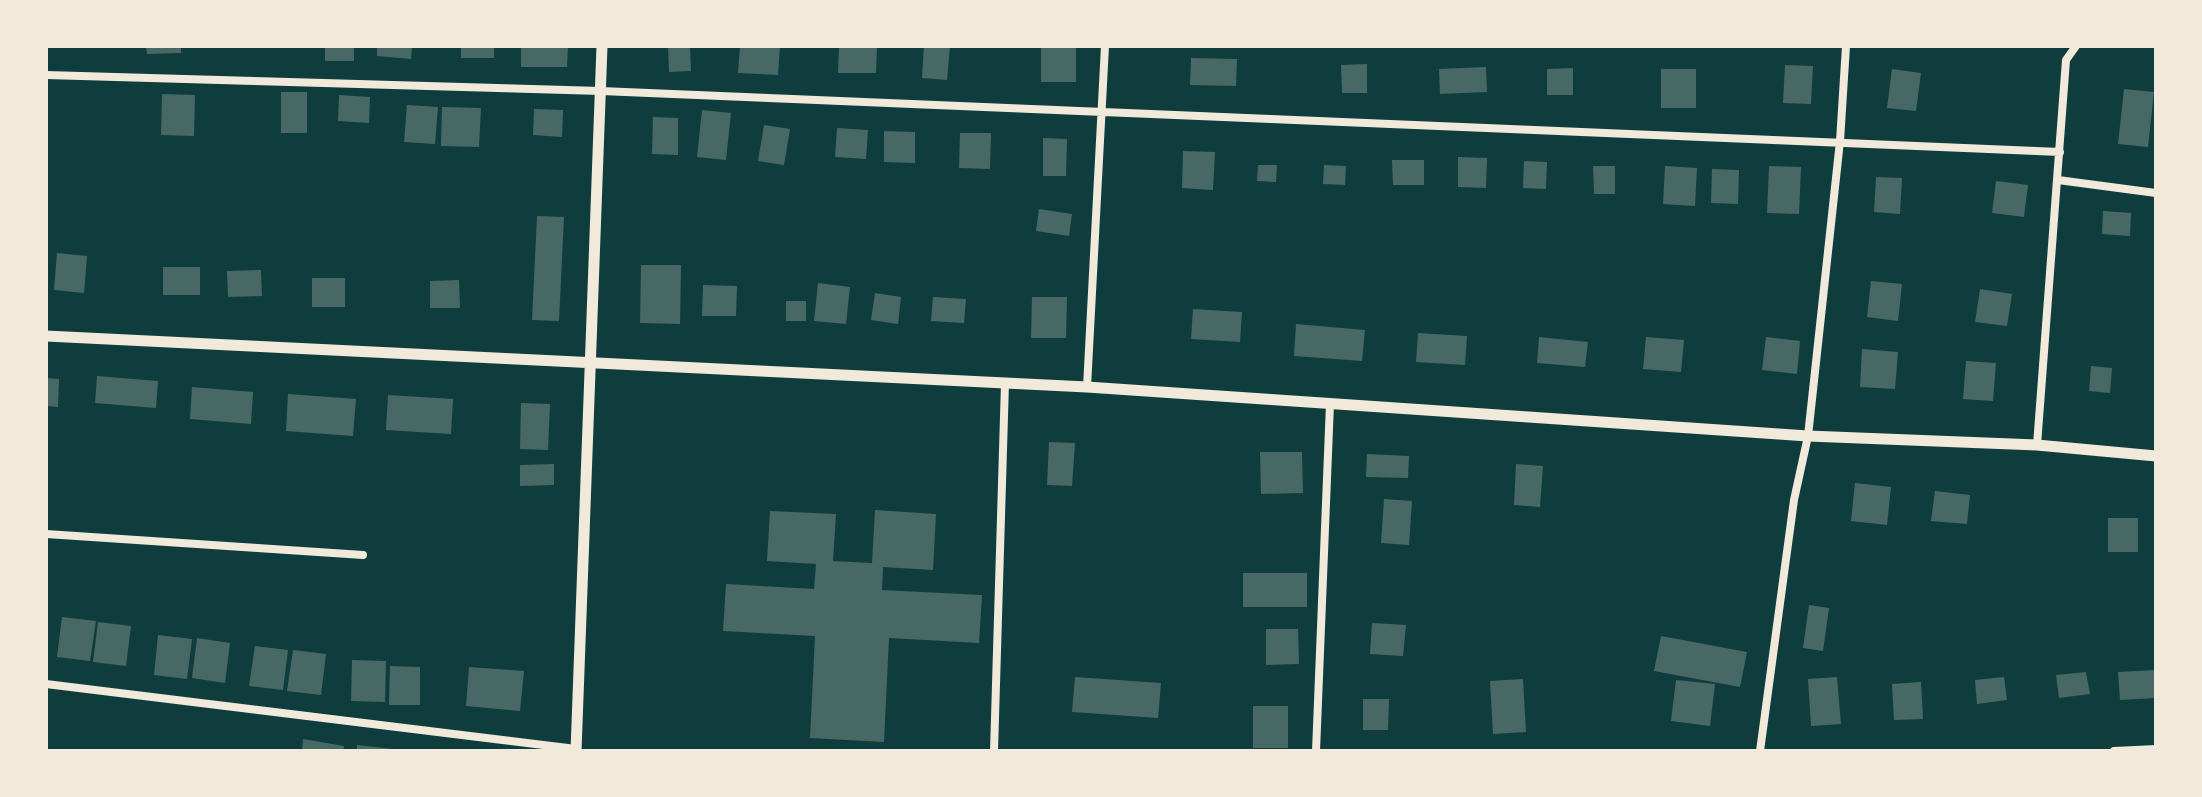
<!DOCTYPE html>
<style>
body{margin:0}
#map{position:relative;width:2202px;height:797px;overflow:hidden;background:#0f3d3e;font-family:Raleway,sans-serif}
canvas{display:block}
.frame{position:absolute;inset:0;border:48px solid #f1e9da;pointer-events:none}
</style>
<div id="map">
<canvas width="2202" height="797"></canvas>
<div class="frame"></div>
</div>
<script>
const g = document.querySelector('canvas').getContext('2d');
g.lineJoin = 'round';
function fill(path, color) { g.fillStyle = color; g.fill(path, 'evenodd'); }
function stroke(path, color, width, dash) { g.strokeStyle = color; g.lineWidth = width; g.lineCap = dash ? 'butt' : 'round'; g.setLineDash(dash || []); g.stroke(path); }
fill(new Path2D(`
 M146,46H181V53L147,54Z
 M325,46H354V61H325Z
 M377,46H412L411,59L377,56Z
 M461,46H494V58H461Z
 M521,46H568L567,67H521Z
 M668,46H690L691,71L669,72Z
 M740,46H780L778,75L738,73Z
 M839,46H877L876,73H838Z
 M924,46H950L947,80L922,78Z
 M1041,47H1076V82H1041Z
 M1191,58L1237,59L1236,86L1190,85Z
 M1367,64V93H1342L1341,65Z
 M1785,65L1813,66L1811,104L1783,103Z
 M1486,67L1487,92L1440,94L1439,69Z
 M1573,68V95H1547V69Z
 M1661,69H1696V108H1661Z
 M1892,69L1921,73L1916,111L1887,108Z
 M2124,89L2154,92L2148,147L2118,144Z
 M281,92H307V133H281Z
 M162,94L195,95L194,136L161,135Z
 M339,95L370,97L369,123L338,121Z
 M407,105L438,107L435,144L404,142Z
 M442,107L481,108L479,147L441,146Z
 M534,109L563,110L562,137L533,135Z
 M702,110L731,113L726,160L697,157Z
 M653,117L678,118V155L652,154Z
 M764,125L790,129L784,165L758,161Z
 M837,128L868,130L866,159L835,157Z
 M884,131L915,132V163L884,162Z
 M960,133H991L990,169L959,168Z
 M1043,138L1067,139L1066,176H1043Z
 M1183,151L1215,152L1213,190L1182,188Z
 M1458,157L1487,158L1486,188L1458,187Z
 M1392,160H1424V185H1393Z
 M1524,161L1547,162L1546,189L1523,188Z
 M1258,165H1277L1276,182L1257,181Z
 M1324,165L1346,166L1345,185L1323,184Z
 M1593,166H1615V194H1594Z
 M1665,166L1697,168L1695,206L1663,204Z
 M1769,166L1801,167L1799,214L1767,213Z
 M1712,169L1739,170L1738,204L1711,203Z
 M1876,177L1902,178L1900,214L1874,212Z
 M1996,181L2028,185L2024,217L1992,213Z
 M1039,209L1072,214L1069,236L1036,231Z
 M2103,211L2131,213L2130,236L2102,234Z
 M537,216L564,217L559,321L532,320Z
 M57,253L87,256L84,293L54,290Z
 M641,265H681L680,324L640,323Z
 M163,267H200V295H163Z
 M261,270L262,296L228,297L227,271Z
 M312,278H345V307H312Z
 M459,280L460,308H430V281Z
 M1871,281L1902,284L1898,321L1867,317Z
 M818,283L850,287L846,324L814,321Z
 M703,285L737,286L736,316H702Z
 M1980,289L2012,294L2007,326L1975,322Z
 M875,293L901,297L898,324L871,320Z
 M933,297L966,299L964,323L931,321Z
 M1032,297H1067L1066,338H1031Z
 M786,301H806V321H786Z
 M1193,309L1242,312L1240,342L1191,339Z
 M1296,324L1365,330L1362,361L1294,356Z
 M1418,333L1467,336L1465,365L1416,362Z
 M1539,337L1588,342L1585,367L1537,363Z
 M1646,337L1684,340L1681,372L1643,369Z
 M1766,337L1800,341L1797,374L1762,370Z
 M1862,349L1898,352L1895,389L1860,387Z
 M1966,361L1996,363L1993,401L1963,399Z
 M2091,366L2112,368L2110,393L2089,391Z
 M97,376L158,381L156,408L95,403Z
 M46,378L59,379L58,407L46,406Z
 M192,387L253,392L251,424L190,419Z
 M288,394L356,399L353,436L286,431Z
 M388,395L453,399L451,434L386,430Z
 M521,403L550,404L548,450L520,449Z
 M1049,442L1075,443L1072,486L1047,485Z
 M1260,452H1302L1303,493L1261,494Z
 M1367,454L1409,456L1408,478L1366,477Z
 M554,464V485L520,486V465Z
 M1516,464L1543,466L1540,507L1514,505Z
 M1855,483L1891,487L1887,525L1851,521Z
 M1935,491L1970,495L1967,524L1931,521Z
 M1384,499L1412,501L1409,545L1381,543Z
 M875,510L936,514L933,570L883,567L882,590L982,595L979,643L889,638L884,742L810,738L815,636L723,631L726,584L814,589L816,564L767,561L770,511L836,514L833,561L872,563Z
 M2108,518H2138V552H2108Z
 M1243,573H1307V607H1243Z
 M1809,605L1829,608L1823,651L1803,648Z
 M62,617L96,621L90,661L57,657Z
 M98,622L131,626L126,666L93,662Z
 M1372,623L1406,625L1403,656L1370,654Z
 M1266,629H1298L1299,664L1266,665Z
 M158,635L192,639L187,679L154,675Z
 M1661,636L1747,652L1740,687L1654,671Z
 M197,638L230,643L225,683L192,678Z
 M255,646L288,650L283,690L249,686Z
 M293,650L326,654L321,695L287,691Z
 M352,660L386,661L385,702L351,701Z
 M390,666L420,667V705H389Z
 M469,667L524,671L520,711L466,706Z
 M2156,670V698L2120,700L2118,672Z
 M2086,672L2090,694L2059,698L2056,675Z
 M1075,677L1161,683L1158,718L1072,712Z
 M1837,677L1841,724L1811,726L1808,679Z
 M2004,677L2007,700L1977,704L1975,680Z
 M1523,679L1526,732L1493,734L1490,681Z
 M1676,680L1715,684L1710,726L1671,721Z
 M1921,682L1923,719L1894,720L1892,684Z
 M1363,699H1389L1388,730H1363Z
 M1253,706H1288V748H1253Z
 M303,739L344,746L343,751H302Z
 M357,745L393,749V751H357Z`), '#486865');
stroke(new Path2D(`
 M46,75L601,91L2060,152
 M2058,180L2156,193
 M1087,387L1105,46
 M2037,445L2066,60L2076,46
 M46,534L363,555
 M46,684L576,749
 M994,751L1005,383
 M1316,751L1330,404
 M1760,751L1794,500L1808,436L1840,141L1846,46
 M2114,751L2156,749`), '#f1e9da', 8);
stroke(new Path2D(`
 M46,336L1087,387L1808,436L2037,445L2156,456
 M576,751L602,46`), '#f1e9da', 11);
</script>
